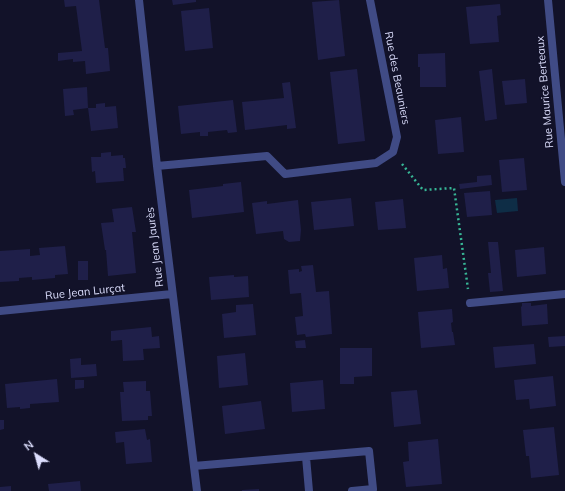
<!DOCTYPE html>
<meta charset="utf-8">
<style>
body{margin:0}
#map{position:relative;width:565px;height:491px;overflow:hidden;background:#121229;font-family:Mulish,sans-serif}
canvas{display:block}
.north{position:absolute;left:16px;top:435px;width:40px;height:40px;-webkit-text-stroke:3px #121229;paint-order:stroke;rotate:323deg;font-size:11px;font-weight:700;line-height:16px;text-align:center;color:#dcdefd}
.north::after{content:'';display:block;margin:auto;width:14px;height:18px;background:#dcdefd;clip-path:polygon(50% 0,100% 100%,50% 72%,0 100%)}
</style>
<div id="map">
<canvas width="565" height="491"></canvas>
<div class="north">N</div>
</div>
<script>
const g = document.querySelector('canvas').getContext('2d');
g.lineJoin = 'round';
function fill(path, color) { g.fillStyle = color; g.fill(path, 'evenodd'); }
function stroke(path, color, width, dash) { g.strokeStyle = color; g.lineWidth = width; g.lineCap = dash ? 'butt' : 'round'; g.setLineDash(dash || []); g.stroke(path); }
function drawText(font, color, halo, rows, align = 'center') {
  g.font = font + ' Mulish,sans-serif'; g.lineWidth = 3; g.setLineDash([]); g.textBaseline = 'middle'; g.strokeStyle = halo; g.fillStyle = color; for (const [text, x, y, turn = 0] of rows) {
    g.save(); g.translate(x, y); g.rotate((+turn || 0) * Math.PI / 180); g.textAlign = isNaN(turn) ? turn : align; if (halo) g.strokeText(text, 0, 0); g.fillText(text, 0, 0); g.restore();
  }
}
fill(new Path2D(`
 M517,198L518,211L497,213L495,200Z`), '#0e2d46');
fill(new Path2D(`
 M64,0H99L105,48H108L110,71L86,74L85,61L73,62V59L58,61V53L82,51L76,6L65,7Z
 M172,0H196V2L173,5Z
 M339,0L345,56L318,60L312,2Z
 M500,4L501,15L497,16L499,42L470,44L466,7Z
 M209,8L213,48L185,51L181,11Z
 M445,53L446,87H420V67H418V54Z
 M357,69L365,141L338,144L330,72Z
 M492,69L497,119L485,121L479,71Z
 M525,79L527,103L505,105L502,81Z
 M290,82L296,128L287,129V125L245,130L242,102L284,98L282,83Z
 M87,87L88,108L73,110L74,115L65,116L63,89Z
 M233,100L237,132L228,133L227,130L208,132V136H200V132L181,134L178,106Z
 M105,103V107L116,106L118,128L91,131L88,108H96V104Z
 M461,117L464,152L438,154L435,120Z
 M111,152V156L123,155V158H125L126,168H123L124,181L96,183L95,171L92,172L91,157H101V153Z
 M524,158L527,190L502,192L499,160Z
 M491,175L492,185L460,189L459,184L477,182V176Z
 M241,182L244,212L192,218L189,190L223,186V184Z
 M490,191L492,215L467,217L464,193Z
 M351,198L354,226L314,230L311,202Z
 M403,199L406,228L378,230L375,202Z
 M298,200L301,230L300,241L289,242L284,239L283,231L256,234L252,203L267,201V204Z
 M132,207L136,232H132L136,273L108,276L106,250H105L101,223L114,222L112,209Z
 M488,242H498L503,291L490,292L488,273H491Z
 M65,246L68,274L55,275V278L32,280V277L19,278V281L0,282V251L30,249V256L40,255L39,248Z
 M544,247L546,274L517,277L515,250Z
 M442,255L443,269L447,268L449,288L417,291L414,258Z
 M78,261H88V280H78Z
 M313,265L316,292L329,291L332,334L306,337L305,334L297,335L295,317L303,316L301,293L290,294L288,270L299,269V272L302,271L301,266Z
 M234,275V277L248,276L249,297L211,300L209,277Z
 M522,303H531V306L547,304L548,324L522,326L521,307L522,306Z
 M253,304L256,335L224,338L222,314L236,312V305Z
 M452,309L453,322L451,323L452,332H453L455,345L421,348L418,312Z
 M151,327L152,337L159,336L160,348L143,349L144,360L123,361L122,340L111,341V331Z
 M565,336V346L549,347L548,337Z
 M305,340L306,348H296L295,341Z
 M534,344L536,364L495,368L493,347Z
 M340,348H372V376L354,377V384H340Z
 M245,353L248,385L219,388L217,356Z
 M81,358V365L96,364L97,376L71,378L70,359Z
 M553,376L556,406L530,409L529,399L516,400L514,380Z
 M57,379L59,402L30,404V408L20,409V407L7,408L5,384Z
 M75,380H84V388L75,389Z
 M323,380L325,409L292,412L290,383Z
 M146,381V391H150L152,416H148V420L122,421L120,392H124L123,382Z
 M417,390L421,424L394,427L391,392Z
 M261,401L265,429L225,434L222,406Z
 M0,420H4V429L0,430Z
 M554,427L559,475L531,478L529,456H526L523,430Z
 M145,429L147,440L150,439L152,462L126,464L124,442L116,443L115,432Z
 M438,439L442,484L406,487L403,462L409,461L408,442Z
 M80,481L81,491H49L48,484Z
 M11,486V491H0V487Z
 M259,489V491H242V490Z`), '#1f1f49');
stroke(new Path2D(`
 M402,164L423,190L454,188L468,289`), '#37b695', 2.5, [2, 3]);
stroke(new Path2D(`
 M470,303L565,294`), '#404b85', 8);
stroke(new Path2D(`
 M139,0L157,166L197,491
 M548,0L565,182
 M157,166L267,156L285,174L376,163L393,152L397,137L370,0
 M0,311L172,294
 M306,457L309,491
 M194,466L369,451L373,489L352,491`), '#404b85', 8);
drawText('11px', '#dcdefd', '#121229', [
 ["Rue des Beauniers",397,78,79],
 ["Rue Maurice Berteaux",545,92,-95],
 ["Rue Jean Jaurès",155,247,-97],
 ["Rue Jean Lurçat",85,292,-6]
]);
</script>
